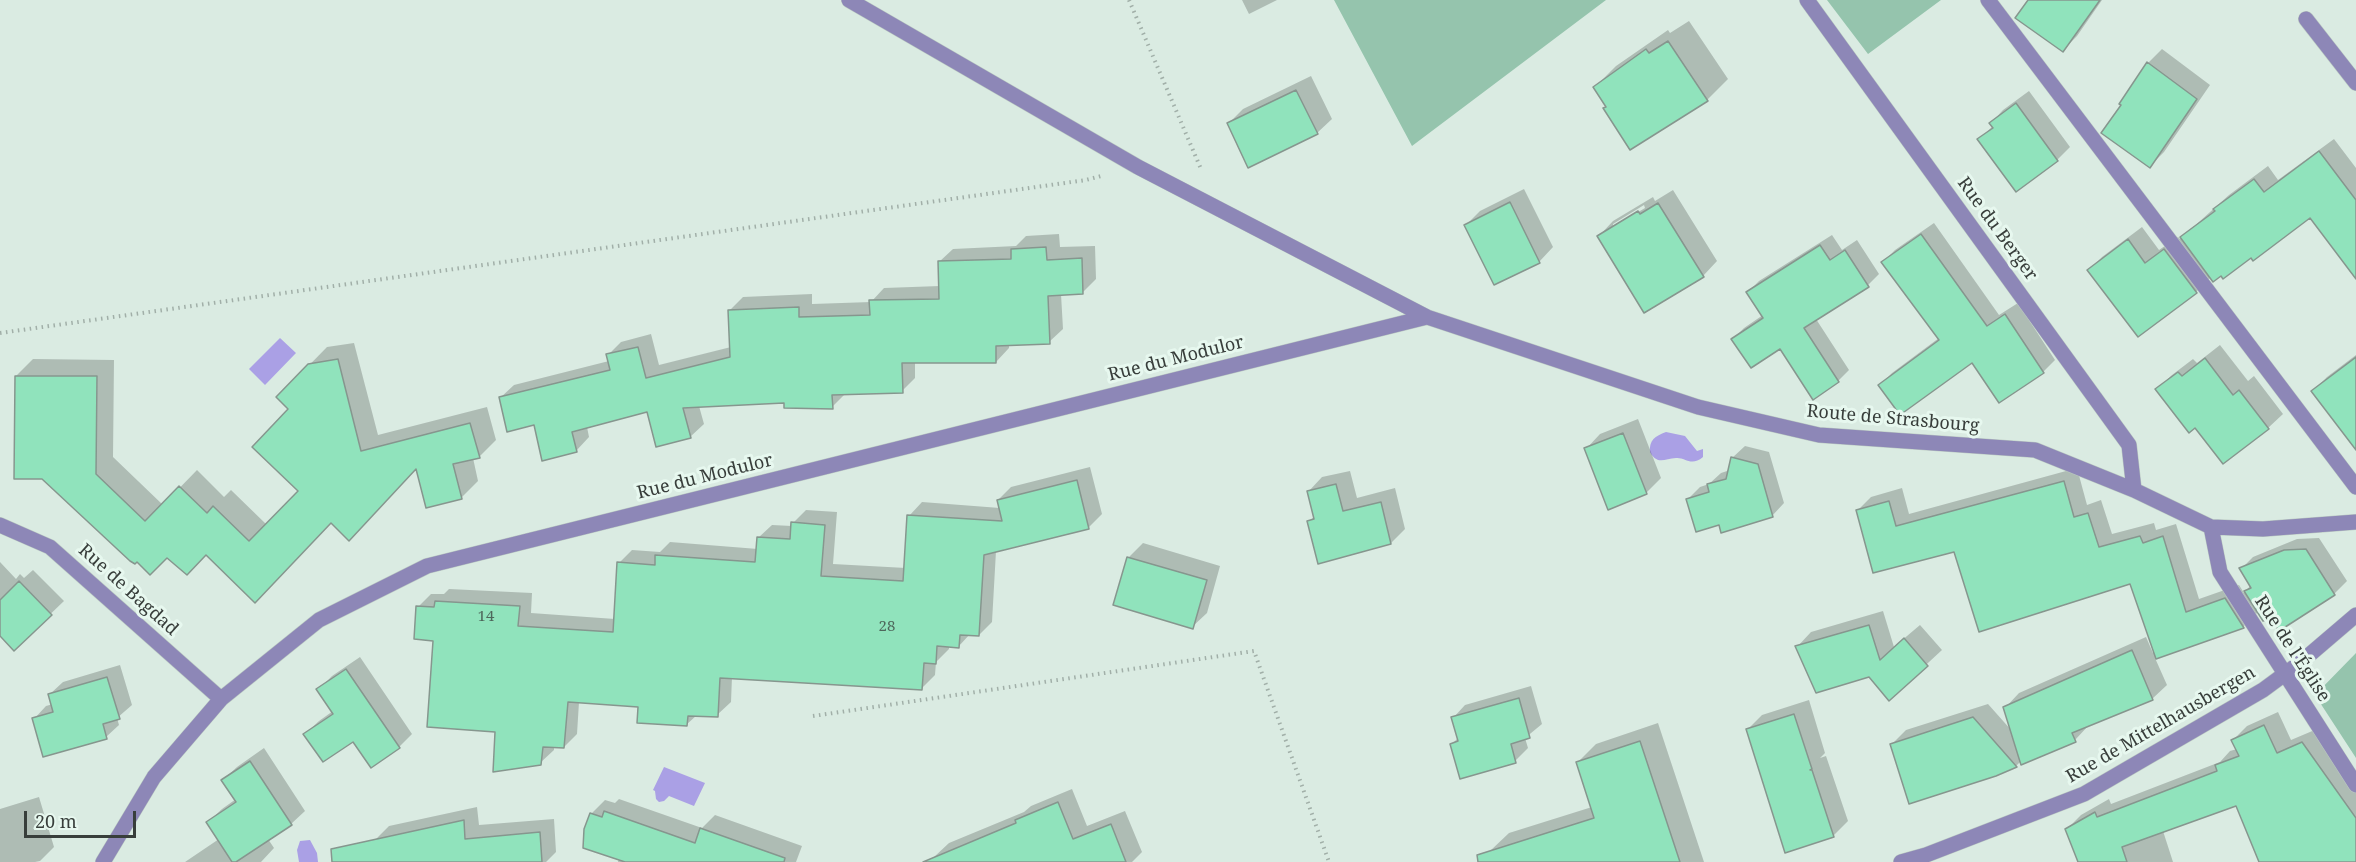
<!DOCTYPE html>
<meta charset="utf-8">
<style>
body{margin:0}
#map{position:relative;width:2356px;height:862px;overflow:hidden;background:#daebe2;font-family:"Noto Serif",serif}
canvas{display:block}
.scale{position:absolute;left:24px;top:811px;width:112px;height:27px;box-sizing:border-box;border:3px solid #383e3b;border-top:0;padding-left:8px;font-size:18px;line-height:21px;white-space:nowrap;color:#383e3b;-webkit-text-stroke:4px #e7f8ef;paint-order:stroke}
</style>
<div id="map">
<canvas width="2356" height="862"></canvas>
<div class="scale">20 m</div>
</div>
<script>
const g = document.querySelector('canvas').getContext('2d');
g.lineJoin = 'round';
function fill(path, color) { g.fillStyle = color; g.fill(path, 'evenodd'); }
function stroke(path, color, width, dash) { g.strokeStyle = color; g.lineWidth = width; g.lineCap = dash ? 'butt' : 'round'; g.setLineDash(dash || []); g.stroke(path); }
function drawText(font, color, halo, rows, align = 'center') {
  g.font = font + ' "Noto Serif",serif'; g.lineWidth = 6; g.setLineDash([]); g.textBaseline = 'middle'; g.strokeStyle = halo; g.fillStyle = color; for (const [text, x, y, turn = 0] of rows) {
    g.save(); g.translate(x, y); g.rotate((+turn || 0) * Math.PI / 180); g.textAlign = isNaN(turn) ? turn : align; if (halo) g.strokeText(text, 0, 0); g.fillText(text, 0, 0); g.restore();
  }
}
fill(new Path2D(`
 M1334,0H1606L1412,146Z
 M1827,0H1941L1868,54Z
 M2356,653V758L2315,695Z`), '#95c4ad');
fill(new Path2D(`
 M280,338L296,353L265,385L249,369Z
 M1666,432L1685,436L1697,451L1703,449V457C1691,467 1685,457 1676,458C1664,459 1657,465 1650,452C1649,440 1655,436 1666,432Z
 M664,767L705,783L694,806L669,796L664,801L659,802L656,799L655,791L653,790Z
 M310,840L317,853L318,862H299L297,850L300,841Z`), '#aaa0e5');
fill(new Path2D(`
 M1242,0H1277L1249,14Z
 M2029,0H2102L2077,36L2063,50Z
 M1689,21L1728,79L1707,100L1608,106L1595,87L1616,66L1668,30L1670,33Z
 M2162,49L2210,85L2164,152L2150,166L2148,63Z
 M1311,76L1332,119L1317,133L1229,123L1243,109Z
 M2029,91L2070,147L2057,160L2016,190L1979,139L1993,126L1991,123L2003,110Z
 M2334,139L2356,168V276L2310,216L2251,256L2221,274L2211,277L2196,292L2138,335L2089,270L2102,257L2142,227L2159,250L2178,237L2180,239L2229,195L2268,166L2278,180Z
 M1524,189L1553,247L1539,262L1466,225L1480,211Z
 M1673,190L1717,261L1703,276L1599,236L1613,221L1653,197L1655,201ZM1644,205L1645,208L1613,227V224Z
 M1934,223L1999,315L2018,303L2055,360L2043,372L1972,360L1880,385L1892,373L1939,338L1883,262L1895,250Z
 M1059,234L1060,247L1095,246L1096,279L1082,293L1061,294L1063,329L1049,342L1009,344V348L996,362H915V378L902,391L846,393L832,407L786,402L699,406L704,424L690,437L648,411L587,427L589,437L576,451L500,398L514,385L609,361L608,355L621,342L651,334L659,365L731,347L729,311L743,297L812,294V304L871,302L884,288L940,286L939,262L953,249L1016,246L1026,236Z
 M1832,235L1842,250L1857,240L1879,274L1868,285L1816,319L1849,370L1838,381L1781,347L1733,339L1744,328L1763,315L1748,292L1759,281Z
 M354,343L378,435L487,407L496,440L479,457L473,458L478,481L461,498L417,467L331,522L207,553L167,556L150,573L16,376L33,359L114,360L113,457L163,505L197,470L224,497L231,490L267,525L300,491L290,409L278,397L327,347Z
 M2220,345L2248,381L2254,376L2283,414L2268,428L2196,426L2157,389L2172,375L2193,359L2197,363Z
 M2356,355V424L2313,391L2327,377Z
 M1638,419L1661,478L1646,493L1586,449L1600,434Z
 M1745,446L1769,452L1784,503L1772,516L1688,499L1700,487L1709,484L1721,473L1730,470L1732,458Z
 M1090,467L1102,514L1089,527L996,551L992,622L979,635L970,634L959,646H949V649L936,662L935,675L921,689L732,677L731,702L717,715H697L686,725L640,705L579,702L577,734L564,747L554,746V750L540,763L497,730L434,639L418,607L431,594H444L449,589L532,593L531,613L615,619L619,563L632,550L660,552L670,542L758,549V538L772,525L792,526L793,523L806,510L837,512L833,564L906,568L909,516L922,502L1000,508L998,500L1011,487Z
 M2077,468L2087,505L2101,500L2112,534L2154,523L2156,530L2176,524L2199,599L2239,585L2244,593L2251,585L2241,569L2253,557L2297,539L2319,538L2347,581L2335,593L2279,629L2271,617L2259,611L2243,627L2155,658L2167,685L2152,699L2089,725L2075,740L2021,761L2016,766L1996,775L1891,745L1906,730L1988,704L2012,731L2005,708L2019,693L2146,637L2153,653L2155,652L2131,583L1955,550L1857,511L1871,497L1902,488L1909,514Z
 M1350,471L1357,498L1395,488L1405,529L1391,543L1309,521L1315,516L1308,492L1322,477Z
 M1143,543L1220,566L1207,613L1192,627L1115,604L1129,557Z
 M0,562L16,579L20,574L24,578L33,570L64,601L14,649L0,634Z
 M1883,611L1894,647L1920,625L1942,650L1889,699L1870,676L1797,647L1811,632Z
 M360,657L412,734L399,747L305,734L319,721L333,711L318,690L332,676Z
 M120,665L132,705L117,718L119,725L106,737L34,719L46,706L53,704L50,694L63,682Z
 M1531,686L1542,724L1525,738L1528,748L1515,761L1451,745L1458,738L1453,718L1465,705Z
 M1809,700L1825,753L1820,758L1826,756L1848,821L1833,836L1747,730L1762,715Z
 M2278,712L2291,740L2317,729L2356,789V862H2261L2237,804L2163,831L2173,862H2078L2067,829L2081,815L2109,799L2111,804L2220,762L2230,751L2237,749L2233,740L2247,726Z
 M1658,723L1704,862H1494L1490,851L1509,833L1592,807L1578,762L1596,744Z
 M264,748L305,811L291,824L268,839L274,848L261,862H185L219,839L208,822L222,809L236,799L223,780L237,767Z
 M1072,789L1087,826L1125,811L1142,852L1132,862H934L936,861L934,857L949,843L1024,812L1031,806Z
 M39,797L54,847L40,861L35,862H0V809Z
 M619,799L702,828L715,815L802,846L796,862H618L619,858L591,814L605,800L615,803Z
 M477,807L479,825L554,819L556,852L546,862H375V840L389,826Z`), '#0003');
const building = new Path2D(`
 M2028,0H2100L2063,52L2015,18Z
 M1668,41L1708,101L1630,150L1603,108L1606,107L1593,87L1646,49L1649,53Z
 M2147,62L2197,99L2150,168L2101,133L2121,105L2119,104Z
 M1296,90L1318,134L1248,168L1227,123Z
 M2016,103L2058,161L2016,192L1977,139L1993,128L1989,123Z
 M2319,151L2356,200V279L2310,218L2253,261L2251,258L2223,279L2221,276L2213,282L2180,237L2215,211L2213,209L2254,179L2264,192Z
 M1510,202L1540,263L1494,285L1464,225Z
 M1658,203L1704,277L1644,313L1597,236L1638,211L1640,214Z
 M1921,234L1987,326L2005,314L2044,373L1999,403L1972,363L1900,415L1878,385L1939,340L1881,262Z
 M2128,239L2145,263L2164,249L2197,293L2138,337L2087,270Z
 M1820,245L1830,260L1845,250L1869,287L1804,328L1839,382L1813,400L1780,349L1751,368L1731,339L1763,318L1746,292Z
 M1046,247L1047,260L1082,258L1083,294L1048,296L1050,344L996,346V363H902L903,393L832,395L833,409L784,408V403L683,408L691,438L656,447L647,412L572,432L577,452L542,461L534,425L507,432L499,397L610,370L606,354L638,347L646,378L730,357L728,310L799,307V317L870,315L869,300L939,299L938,261L1011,259V249Z
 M2356,357V450L2311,391Z
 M2205,358L2233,395L2239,390L2269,429L2223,464L2195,428L2189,433L2155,389L2178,372L2182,376Z
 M338,359L361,451L470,423L480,458L453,464L462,499L426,508L416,469L349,541L331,523L255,603L206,555L187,575L167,558L150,575L137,562L135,564L130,561L42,479H14L15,376H97L96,474L145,521L179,486L207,513L213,506L249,541L298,491L252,447L288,409L276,397L308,364Z
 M1623,433L1647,494L1608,510L1584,448Z
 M1731,457L1758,464L1773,517L1721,533L1719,525L1696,532L1686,499L1709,492L1707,484L1726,479Z
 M1077,480L1089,529L984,555L979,636L960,635L959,648L937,646L936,664L924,663L922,690L720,678L718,717L688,716L687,726L637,723L638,707L568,702L564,748L543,747L541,765L493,772L495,732L427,727L433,641L414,639L416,606L434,607L435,601L520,606L518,626L613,632L617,562L655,565V555L755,562L757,537L790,539L791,522L825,525L821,576L903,581L907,515L1002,521L997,500Z
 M2064,481L2074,517L2088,513L2099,547L2140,536L2143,543L2163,536L2186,612L2225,598L2244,628L2156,659L2130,584L1979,632L1954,552L1873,573L1856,510L1889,501L1896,526Z
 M1336,484L1343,511L1381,502L1391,544L1318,564L1307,521L1314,519L1307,491Z
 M2306,549L2335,595L2279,631L2271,619L2263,621L2244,591L2251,588L2239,568L2284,550Z
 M1127,557L1207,580L1193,629L1113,605Z
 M19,581L52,615L14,651L0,636V600Z
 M1869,625L1880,660L1904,638L1928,666L1889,701L1869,677L1816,693L1795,646Z
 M2132,650L2153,700L2072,733L2076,742L2021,765L2003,707Z
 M346,669L400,748L371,768L353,742L323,762L303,734L333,714L316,689Z
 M107,677L120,719L103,724L107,739L43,757L32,718L53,712L48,694Z
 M1519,698L1530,738L1511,744L1516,763L1460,779L1450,744L1458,741L1451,717Z
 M1794,714L1812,769L1810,770H1812L1834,837L1785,853L1746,729Z
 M1973,717L2017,767L1996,776L1909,804L1890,744Z
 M2264,725L2277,753L2302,742L2356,818V862H2259L2236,806L2122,847L2127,862H2078L2065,829L2095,812L2097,817L2217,771L2215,765L2239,756L2231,740Z
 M1640,741L1680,862H1478L1477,855L1594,818L1576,762Z
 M250,761L292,825L236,862H232L206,822L236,802L221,780Z
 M1058,802L1073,839L1111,824L1126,862H923L1016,823L1015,820Z
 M604,811L695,843L700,828L785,858L784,862H625L583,848L584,829L590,813L602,817Z
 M464,820L465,839L540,832L542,862H332L331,849Z`);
fill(building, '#90e3bc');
stroke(building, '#86968e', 1.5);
const minor = new Path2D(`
 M849,0L1138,167L1427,317L1698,407L1819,435L2035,450L2134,490L2211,527L2263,529L2356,522
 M1807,0L2129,445L2134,490
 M1988,0L2356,487
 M2306,19L2356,83
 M0,525L50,547L221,699
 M2211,527L2220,572L2356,785
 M103,862L154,777L221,699L319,620L427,566L1427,317
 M1901,862L1926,855L2084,794L2263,690L2301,662L2356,615`);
stroke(minor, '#bac8c1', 16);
stroke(new Path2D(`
 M1129,0L1201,169
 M0,333L1086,180L1101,176
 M813,716L1254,651L1329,862`), '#a1afa8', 4, [1.5, 4.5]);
stroke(minor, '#8d87b7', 15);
drawText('15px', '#4e675b', null, [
 ["14",486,617],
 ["28",887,627]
]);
drawText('18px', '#383e3b', '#e7f8ef', [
 ["Rue du Berger",1997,229,54],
 ["Rue du Modulor",1176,359,-14],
 ["Route de Strasbourg",1893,419,5],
 ["Rue du Modulor",705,477,-14],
 ["Rue de Bagdad",128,590,42],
 ["Rue de l'Église",2292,649,57],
 ["Rue de Mittelhausbergen",2161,725,-30]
]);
</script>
